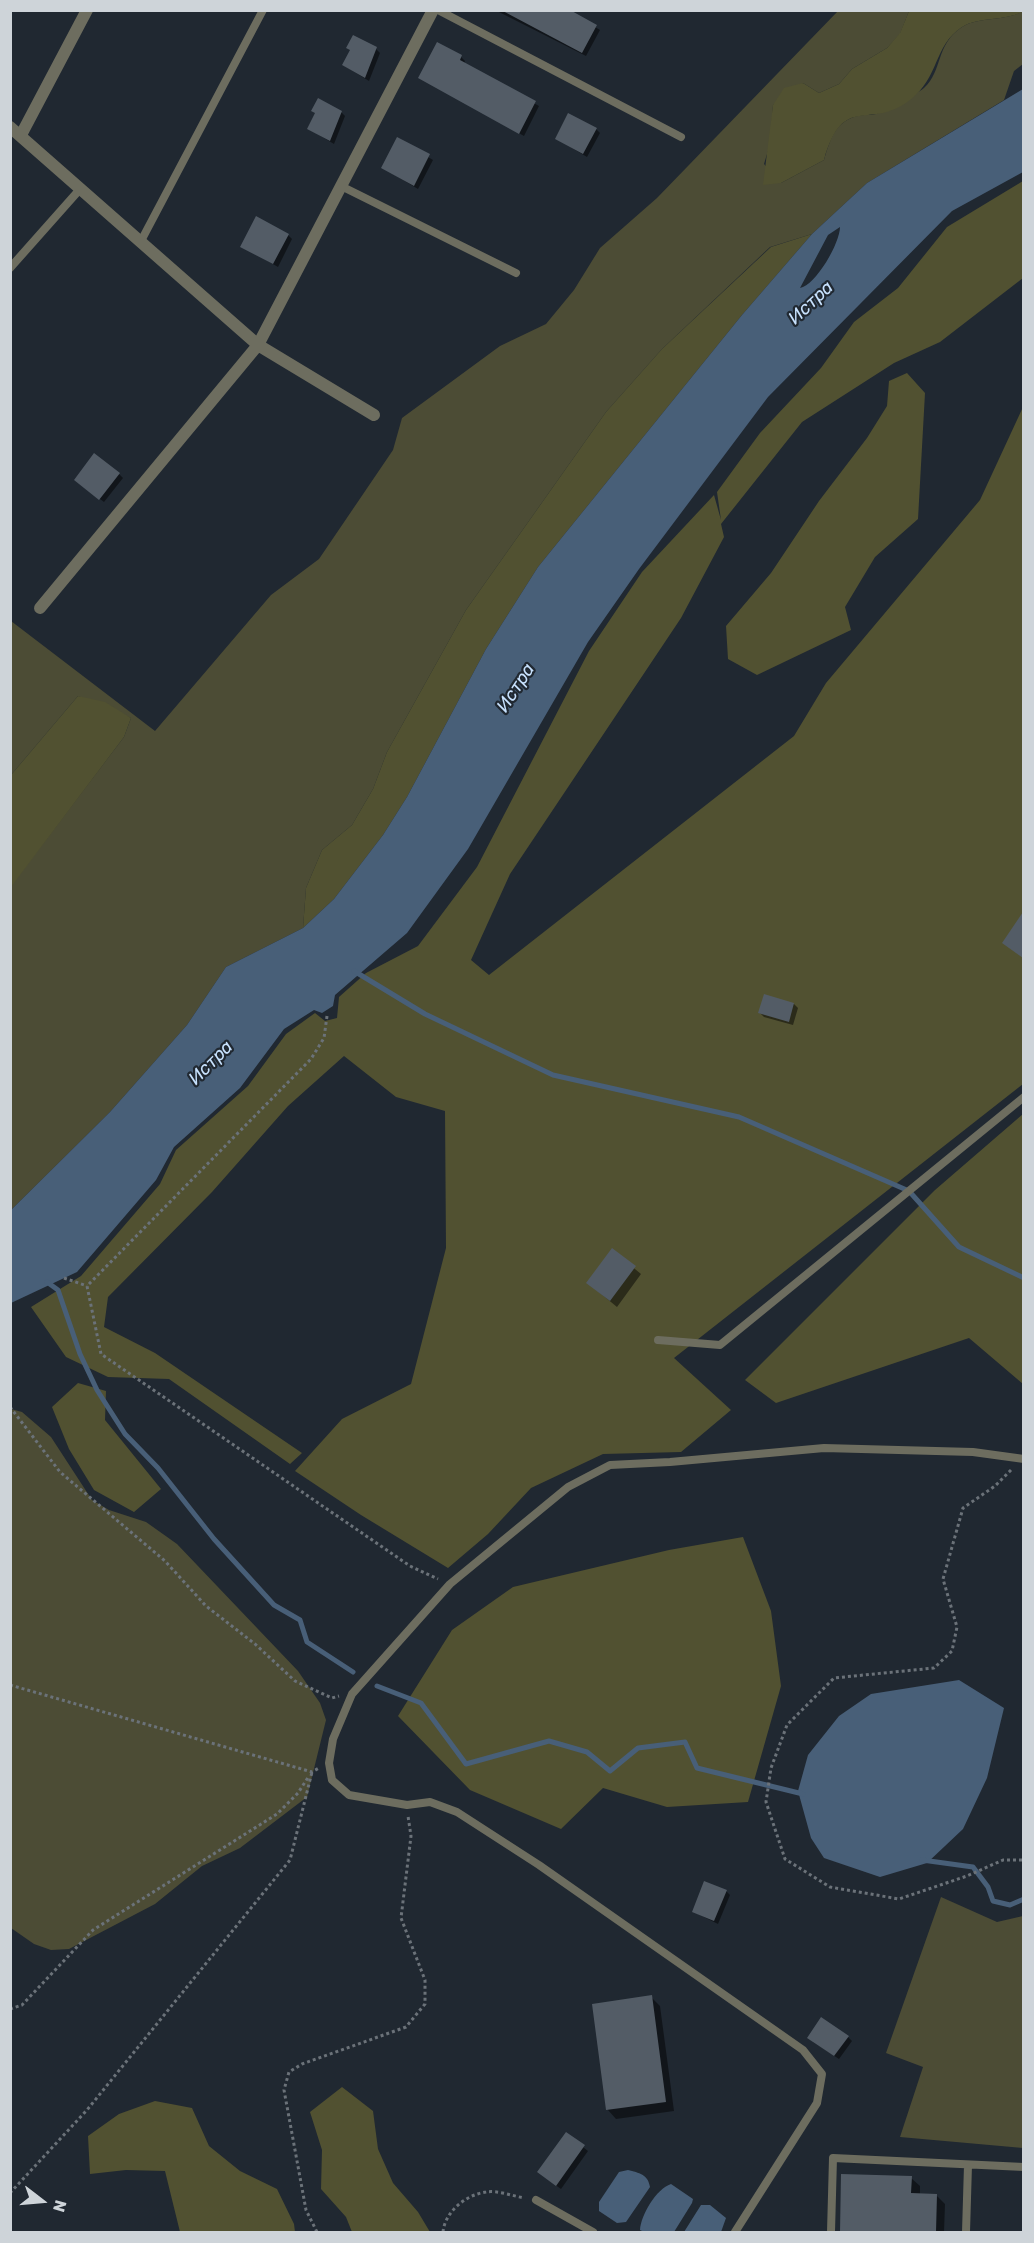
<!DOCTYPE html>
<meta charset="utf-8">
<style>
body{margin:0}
#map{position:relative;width:1034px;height:2243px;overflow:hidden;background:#202831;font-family:Rubik,sans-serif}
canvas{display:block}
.frame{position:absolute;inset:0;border:12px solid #ced4d9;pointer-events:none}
.north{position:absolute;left:12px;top:2171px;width:60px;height:60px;-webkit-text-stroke:4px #202831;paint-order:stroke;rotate:106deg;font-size:16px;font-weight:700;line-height:24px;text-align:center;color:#ced4d9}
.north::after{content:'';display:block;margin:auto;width:21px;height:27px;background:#ced4d9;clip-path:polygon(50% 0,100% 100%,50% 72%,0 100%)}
</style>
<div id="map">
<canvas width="1034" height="2243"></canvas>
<div class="frame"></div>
<div class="north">N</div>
</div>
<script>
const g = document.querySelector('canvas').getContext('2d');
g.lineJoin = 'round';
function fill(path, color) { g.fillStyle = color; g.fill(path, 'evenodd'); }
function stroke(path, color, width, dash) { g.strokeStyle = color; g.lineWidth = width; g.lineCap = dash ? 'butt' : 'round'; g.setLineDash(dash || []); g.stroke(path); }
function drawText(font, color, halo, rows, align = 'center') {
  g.font = font + ' Rubik,sans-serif'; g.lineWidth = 4.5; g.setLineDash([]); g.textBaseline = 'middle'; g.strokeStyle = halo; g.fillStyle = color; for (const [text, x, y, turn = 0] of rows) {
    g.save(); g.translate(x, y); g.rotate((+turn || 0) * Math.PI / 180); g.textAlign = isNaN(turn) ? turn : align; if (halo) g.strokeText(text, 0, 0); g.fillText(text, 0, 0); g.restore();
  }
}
fill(new Path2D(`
 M838,11H909L900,34L887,48L852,69L839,84L819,93L803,83L773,105L770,144L764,164L781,183L824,160C830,140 835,121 858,116C863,114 870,116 876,114C887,111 915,95 924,88C943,71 935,45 962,27C979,16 1005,22 1023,11V64L1014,71L1004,100L867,183L812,234L770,247L662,349L606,412L466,610L387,752L373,789L352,825L322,850L306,888L303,928L226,967L187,1025L110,1112L11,1210L10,887L124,737L131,718L78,696L11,775V621L155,731L271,595L319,559L393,450L402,418L500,346L546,324L574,290L600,248L657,198Z
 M11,1409L22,1412L51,1437L92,1500L109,1510L146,1522L177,1544L298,1671L320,1703L326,1720L307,1797L240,1848L202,1866L155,1904L69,1949L51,1950L34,1944L11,1928Z
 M941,1897L997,1922L1023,1916V2148L900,2137L923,2067L886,2053Z`), '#4c4c35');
fill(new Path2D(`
 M909,11H1024C1005,22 979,16 962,27C933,46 940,77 910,100C868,132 844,91 824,160L781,183L763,185L773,105L784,88L803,83L819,93L839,84L852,69L887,48L900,33Z
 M1023,181V278L940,342L894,363L802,422L721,524L724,537L681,618L510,874L471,960L489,975L794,736L826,683L980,500L1023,407V1084L674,1358L731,1410L681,1452L603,1454L531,1488L488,1534L448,1568L361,1515L295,1471L342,1419L411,1384L446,1248L445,1111L396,1097L344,1056L288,1106L212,1192L108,1297L104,1327L155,1353L302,1453L290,1464L169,1379L108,1377L66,1357L31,1307L81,1276L160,1184L176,1150L248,1086L286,1034L315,1013L325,1021L337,1018L339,997L366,973L418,946L477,867L589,651L642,572L714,495L721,520L717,492L760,433L821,368L854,322L898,288L947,227Z
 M812,234L742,315L538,567L486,649L407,797L383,835L334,899L303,928L306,888L322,850L352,825L373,789L387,752L466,610L606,412L662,349L771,247Z
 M907,373L925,393L918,519L875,557L845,607L851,630L757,675L728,659L726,626L771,573L819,501L867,438L887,406L889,381Z
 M78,696L105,702L131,718L124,737L11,887V775Z
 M1023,1114V1384L969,1338L776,1403L745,1380L935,1190Z
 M78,1383L106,1391L105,1420L161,1489L134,1512L94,1490L69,1449L52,1407Z
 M743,1537L771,1611L781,1686L748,1802L667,1807L603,1788L561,1829L470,1790L398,1716L452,1630L513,1587L669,1550Z
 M342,2087L373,2111L378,2149L393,2183L418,2212L430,2232H352L346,2217L321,2189L322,2150L310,2112Z
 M155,2101L192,2108L209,2146L240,2171L277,2189L294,2224L295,2232H180L165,2171L126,2170L90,2174L88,2136L119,2114Z`), '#515131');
fill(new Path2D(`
 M1023,89V172L952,211L768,397L639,569L588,642L468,849L407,933L335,995L333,1006L322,1013L314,1010L284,1029L240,1088L174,1147L156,1180L77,1272L11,1303V1210L110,1112L187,1025L226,967L303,928L334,899L383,835L407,797L486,649L538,567L742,315L812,234L867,183ZM840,227C840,243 816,285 800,288L828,235Z
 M959,1680L1004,1708L987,1778L963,1829L927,1863L880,1877L824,1858L811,1838L798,1791L808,1755L839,1716L871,1694Z
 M628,2170C639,2173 648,2174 650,2187L626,2222L617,2223L599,2211V2202L619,2172Z
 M671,2184L693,2199L692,2203L674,2232H644L640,2230C641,2215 656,2189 671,2184Z
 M701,2205H710L726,2218L721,2232H684Z`), '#485f78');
fill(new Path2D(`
 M495,10H567L600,30L586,56Z
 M376,49L380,53L369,81L343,65Z
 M461,57L465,61L464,64L539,106L524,136L420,78Z
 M341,112L345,116L334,144L309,129Z
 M596,129L600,133L587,157L557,139Z
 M398,139L433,160L418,189L383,168Z
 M288,235L292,239L278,267L242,246Z
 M119,474L123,478L104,502L80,484Z
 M794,1004L798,1008L793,1025L764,1017L760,1013Z
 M612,1250L641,1274L617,1307L588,1283Z
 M726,1891L730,1895L718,1924L694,1912Z
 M651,1997L660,2006L674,2111L616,2119L608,2110Z
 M848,2037L852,2041L839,2059L813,2042Z
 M566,2134L588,2151L561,2189L543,2176Z
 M843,2176L911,2178L920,2186V2195H936L945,2204L944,2232H841Z`), '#0007');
stroke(new Path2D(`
 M354,971L425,1014L553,1075L739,1117L909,1191L959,1247L1024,1278
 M47,1282L58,1290L80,1354L97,1390L125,1434L158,1468L214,1539L274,1605L300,1620L307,1642L353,1672
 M377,1686L421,1703L466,1764L549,1741L587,1752L610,1771L638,1748L685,1742L697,1768L803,1794
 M922,1860L973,1867L988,1887L993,1901L1010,1905L1024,1899`), '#485f78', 5);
fill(new Path2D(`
 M501,10H570L597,25L582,53Z
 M353,35L377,47L365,78L342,65L350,50L346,48Z
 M437,42L462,55L460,60L536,101L519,134L418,78Z
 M318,98L342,111L330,141L307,129L315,113L311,111Z
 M568,113L597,128L583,154L555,139Z
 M397,137L430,154L414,186L381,168Z
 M256,216L289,234L273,264L240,247Z
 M94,453L120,473L99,500L74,480Z
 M1023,912V958L1002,943Z
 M764,994L794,1003L789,1022L758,1013Z
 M612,1248L636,1266L610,1301L586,1283Z
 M704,1881L727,1890L714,1921L692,1912Z
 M652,1995L666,2102L606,2110L592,2004Z
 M821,2017L849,2036L834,2056L807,2038Z
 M566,2132L585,2145L556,2186L537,2172Z
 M841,2174L912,2176L911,2193L937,2194L936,2232H840Z`), '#535c66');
stroke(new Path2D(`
 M327,1016L324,1038L311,1059L87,1286L101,1354L410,1566L438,1579
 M64,1278L87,1286
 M10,1407L60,1472L165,1561L206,1606L255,1644L295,1681L332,1698L339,1696
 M1011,1470L995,1486L963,1508L943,1579L957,1627L952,1651L934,1668L834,1678L787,1725L771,1768L766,1802L785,1859L830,1887L899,1899L967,1876L1003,1860H1024
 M10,1685L312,1772L319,1768
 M10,2009L22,2005L93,1930L277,1814L298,1793L309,1776
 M10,2193L87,2110L290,1860L312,1772
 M317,2232L306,2210L284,2090L289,2072L302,2064L406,2027L425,2004V1980L401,1918L411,1836L408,1816
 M443,2232C445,2212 465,2195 486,2192C497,2190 513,2196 524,2198`), '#6b7279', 3, [3, 3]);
stroke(new Path2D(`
 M438,10L681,137
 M341,186L516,273
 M141,241L263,10
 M10,268L81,188
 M658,1340L720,1345L1024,1097
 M536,2200L593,2232
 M735,2232L817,2103L822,2074L803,2050L539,1865L457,1812L430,1802L407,1805L349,1795L332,1780L329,1763L333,1739L352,1694L450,1584L568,1487L610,1465L670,1462L824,1448L973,1452L1024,1459
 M831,2232L833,2158L1024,2167
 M966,2232L968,2165`), '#6d6d5f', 8);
stroke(new Path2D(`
 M10,127L258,345L374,415
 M21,135L87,10
 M40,608L258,345L433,10`), '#6d6d5f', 12);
drawText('italic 18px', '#c8e2fe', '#202831', [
 ["Истра",811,303,-43],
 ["Истра",516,688,-57],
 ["Истра",211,1063,-45]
]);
</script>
